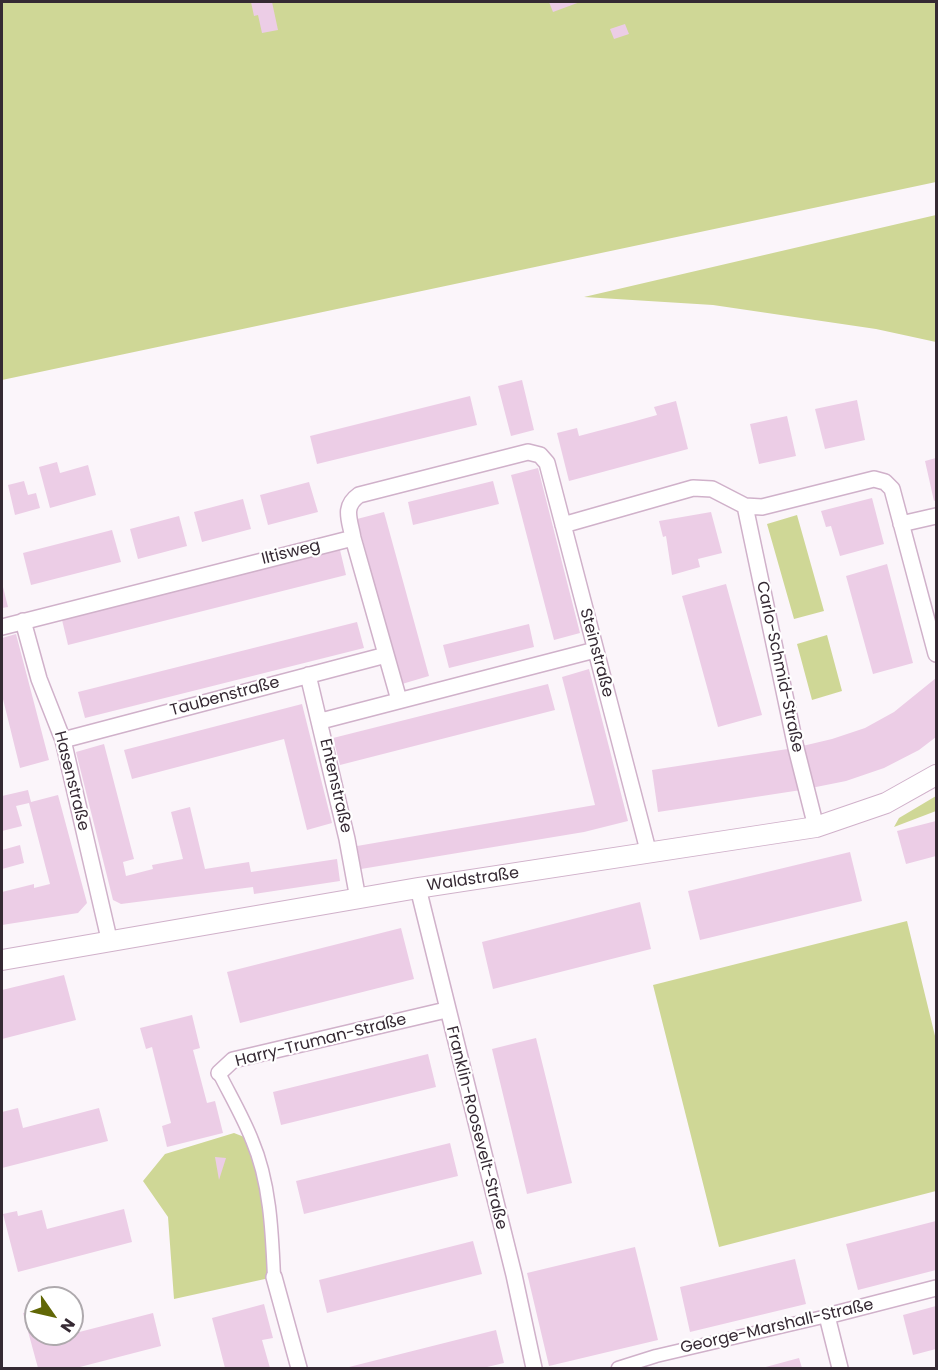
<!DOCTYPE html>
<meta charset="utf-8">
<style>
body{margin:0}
#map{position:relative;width:938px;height:1370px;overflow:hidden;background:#fbf5fa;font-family:Poppins,sans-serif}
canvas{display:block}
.frame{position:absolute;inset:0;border:3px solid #352933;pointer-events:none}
.north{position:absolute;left:24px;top:1286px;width:60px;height:60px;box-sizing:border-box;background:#fff;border:2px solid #aea9ad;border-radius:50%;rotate:124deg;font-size:16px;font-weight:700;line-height:24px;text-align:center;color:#352933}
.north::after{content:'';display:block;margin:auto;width:21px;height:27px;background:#616706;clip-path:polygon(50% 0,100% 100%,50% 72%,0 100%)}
</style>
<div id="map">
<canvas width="938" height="1370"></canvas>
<div class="frame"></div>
<div class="north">N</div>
</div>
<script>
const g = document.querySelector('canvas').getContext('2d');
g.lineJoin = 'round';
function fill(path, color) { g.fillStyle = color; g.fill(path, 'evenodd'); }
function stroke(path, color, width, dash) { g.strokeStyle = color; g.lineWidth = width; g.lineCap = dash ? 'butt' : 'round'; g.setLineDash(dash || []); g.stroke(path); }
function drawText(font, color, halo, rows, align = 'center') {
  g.font = font + ' Poppins,sans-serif'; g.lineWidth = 4.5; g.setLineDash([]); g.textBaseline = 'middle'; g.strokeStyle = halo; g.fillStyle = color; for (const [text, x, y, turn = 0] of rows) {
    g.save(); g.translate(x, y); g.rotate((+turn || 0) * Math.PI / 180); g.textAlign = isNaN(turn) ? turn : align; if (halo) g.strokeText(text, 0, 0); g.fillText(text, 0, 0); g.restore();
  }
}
fill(new Path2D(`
 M2,2H936V182L2,380Z
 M936,215V342L876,329L713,305L584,297Z
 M797,515L824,611L794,619L767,524Z
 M827,635L842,691L812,700L797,644Z
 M936,796V811L894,827L899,818Z
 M907,921L936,1040V1191L719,1247L653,985Z
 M234,1133L252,1140L274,1277L174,1299L168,1217L143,1181L165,1154Z`), '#cfd796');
fill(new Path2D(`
 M251,2H272L278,30L262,33L258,15L254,16Z
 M549,2H580L553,12Z
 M625,24L629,34L614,39L610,29Z
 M522,380L534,430L511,436L498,386Z
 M470,396L477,425L317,464L310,436Z
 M857,400L865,440L825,449L815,409Z
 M676,401L688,449L569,481L557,433L577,428L579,436L632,422L657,415L654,407Z
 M787,416L796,456L759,464L750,424Z
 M936,458V500L934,501L925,461Z
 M57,462L60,473L88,465L96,495L50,508L39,467Z
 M538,468L580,633L554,640L511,475Z
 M24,481L28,495L36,493L40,508L15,515L8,485Z
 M493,481L499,504L413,525L408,502Z
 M309,482L318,512L268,525L260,495Z
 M872,498L884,544L840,556L831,526L826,527L821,511Z
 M243,499L251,529L202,542L194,512Z
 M384,512L429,676L402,684L357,519Z
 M711,512L722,553L698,559L700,567L672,575L666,536L663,537L659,521Z
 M179,516L187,546L138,559L130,529Z
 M112,530L121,562L31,585L23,553Z
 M340,550L346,575L68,645L62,620Z
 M887,564L913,663L873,674L846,576Z
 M2,583L8,607L2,608Z
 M726,584L762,715L718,727L682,596Z
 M357,622L364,648L85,718L78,692Z
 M529,624L534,647L449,668L443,645Z
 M16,634L49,760L20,768L2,695V638Z
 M589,669L628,821L584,832L361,869L357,846L595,805L562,677Z
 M936,678V737L919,750L884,768L846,781L801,790L658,812L652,770L794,748L832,739L865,728L894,712Z
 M548,684L555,710L340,765L333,738Z
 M302,704L332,823L307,830L284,739L132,779L124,750Z
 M104,744L134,859L123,862L126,876L153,869L152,865L183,859L171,812L190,807L205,869L249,862L251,872L337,859L340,881L254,894L253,887L121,904L113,900L76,752Z
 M28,790L31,802L58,795L87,903L78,913L2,925V892L34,884V888L50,884L29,803L16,806L22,826L2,831V796Z
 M936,821V856L906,864L897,831Z
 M20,845L24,863L2,869V850Z
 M850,852L862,901L700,940L688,891Z
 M640,902L651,949L493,989L482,942Z
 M401,928L414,979L240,1023L227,972Z
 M64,975L76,1020L2,1039V990Z
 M192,1015L200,1048L193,1050L207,1103L215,1101L223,1133L167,1147L162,1126L171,1123L152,1047L146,1049L140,1028Z
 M536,1038L572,1183L527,1194L492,1049Z
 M428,1054L436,1087L281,1125L273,1092Z
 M18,1108L23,1128L99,1108L108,1141L2,1168V1112Z
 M450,1143L458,1176L304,1214L296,1181Z
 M215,1157L226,1158L219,1180Z
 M124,1209L132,1242L18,1272L3,1214L17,1211L18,1216L42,1210L47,1229Z
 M936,1221V1270L858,1290L846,1244Z
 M473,1241L482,1274L327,1313L319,1280Z
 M635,1247L658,1340L549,1366L527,1273Z
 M795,1259L806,1304L690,1332L680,1287Z
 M264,1304L273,1338L262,1340L270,1368H225L212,1318Z
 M936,1306V1349L913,1355L903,1315Z
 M36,1310V1334H55L56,1338L153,1313L161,1346L76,1368H38L23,1313Z
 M496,1330L504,1363L483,1368H345Z
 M799,1358L802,1368H762Z`), '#eccde6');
const pedestrian = new Path2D(`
 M219,1073C230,1095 243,1117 252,1140C270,1182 272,1231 274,1277
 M618,1368L656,1356L827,1316`);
const minor = new Path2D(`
 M745,506L796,748L816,827
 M901,524L936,516
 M563,525L693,488L712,489L745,506L762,507L874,479L885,482L892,489L936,654
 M23,621L39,679L63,740L110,943
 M2,627L353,538
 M308,675L347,839L358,899
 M399,700L353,538C350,520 342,507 359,495L528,452L540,455L547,463L649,854
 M321,721L595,650
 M63,740L386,655
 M418,888L514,1275L534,1368
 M219,1073L233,1060L446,1010
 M274,1277L299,1368
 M840,1368L827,1316L936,1288`);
const tertiary = new Path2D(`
 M2,960L418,888L816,827L886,803L936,775`);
stroke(pedestrian, '#d0b1ca', 15);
stroke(minor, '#d0b1ca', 18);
stroke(tertiary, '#d0b1ca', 22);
stroke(pedestrian, '#fff', 12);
stroke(minor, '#fff', 15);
stroke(tertiary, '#fff', 20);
drawText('16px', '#352933', '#fff', [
 ["Iltisweg",291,553,-14],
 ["Steinstraße",596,653,75],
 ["Carlo-Schmid-Straße",779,667,78],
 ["Taubenstraße",225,697,-15],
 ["Hasenstraße",71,781,76],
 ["Entenstraße",335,786,77],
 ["Waldstraße",473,880,-8],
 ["Harry-Truman-Straße",321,1041,-14],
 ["Franklin-Roosevelt-Straße",476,1128,76],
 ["George-Marshall-Straße",777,1327,-13]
]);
</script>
